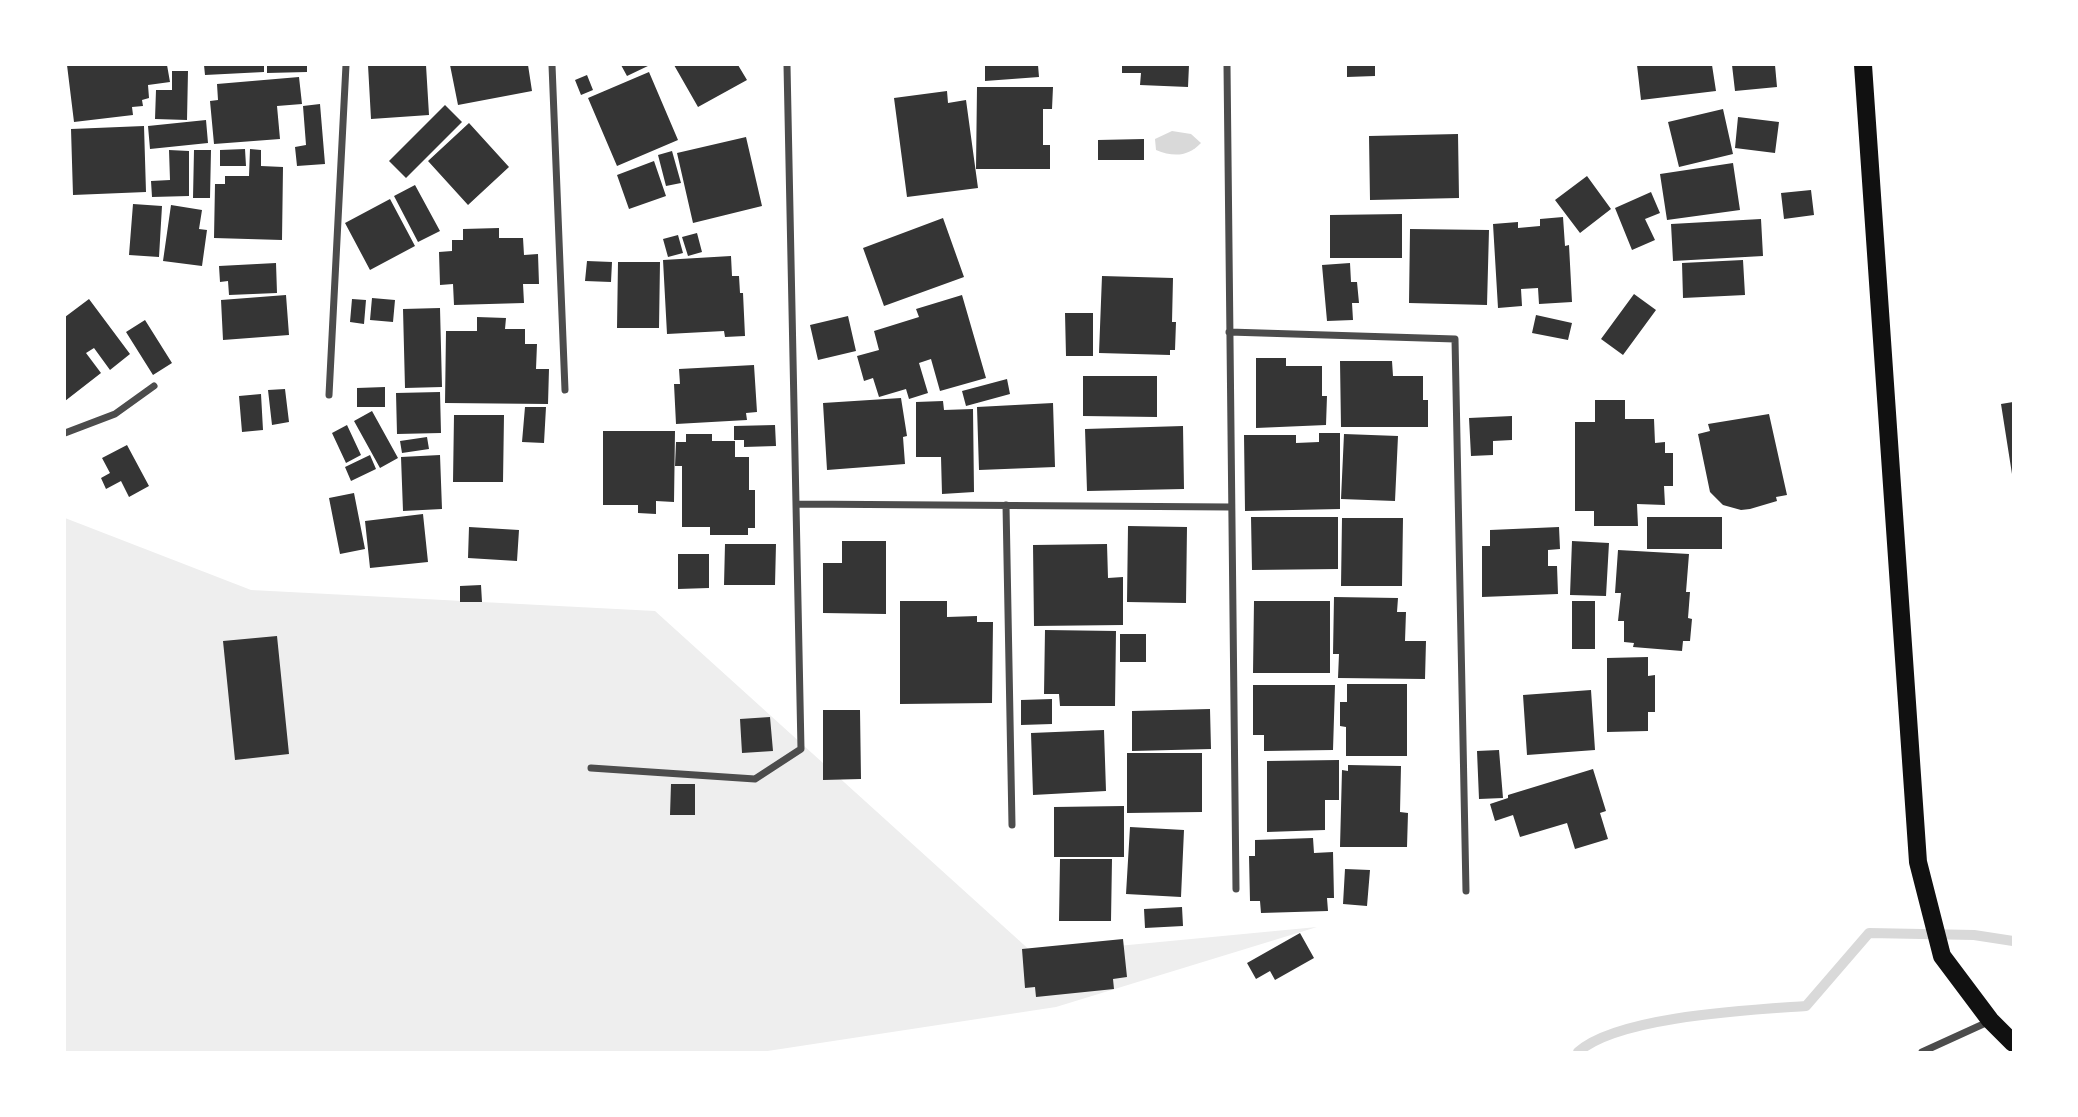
<!DOCTYPE html>
<style>
body{margin:0}
#map{position:relative;width:2078px;height:1117px;overflow:hidden;background:#fff;font-family:"Roboto Condensed",sans-serif}
canvas{display:block}
.frame{position:absolute;inset:0;border:66px solid #fff;pointer-events:none}
</style>
<div id="map">
<canvas width="2078" height="1117"></canvas>
<div class="frame"></div>
</div>
<script>
const g = document.querySelector('canvas').getContext('2d');
g.lineJoin = 'round';
function fill(path, color) { g.fillStyle = color; g.fill(path, 'evenodd'); }
function stroke(path, color, width, dash) { g.strokeStyle = color; g.lineWidth = width; g.lineCap = dash ? 'butt' : 'round'; g.setLineDash(dash || []); g.stroke(path); }
fill(new Path2D(`
 M65,518L251,590L655,611L1034,954L1317,927L1056,1007L761,1052H65Z`), '#eee');
fill(new Path2D(`
 M1172,131L1191,134L1201,143C1188,157 1173,157 1156,150L1155,139Z`), '#d9d9d9');
stroke(new Path2D(`
 M1578,1052C1618,1016 1751,1010 1806,1006L1869,933L1974,935L2013,941`), '#d9d9d9', 10);
fill(new Path2D(`
 M67,65H167L170,82L148,85L149,98L142,100L143,106L132,107L133,115L74,122Z
 M204,65H264V72L205,75Z
 M267,65H307V72L267,73Z
 M368,65H426L429,115L371,119Z
 M450,65H528L532,91L458,105Z
 M621,65H650L627,76Z
 M674,65H738L747,80L698,107Z
 M985,65H1038L1039,77L985,81Z
 M1122,65H1189L1188,87L1140,85L1141,73H1122Z
 M1347,65H1375V76L1347,77Z
 M1637,65H1712L1716,91L1641,100Z
 M1732,65H1775L1777,87L1735,91Z
 M172,71H188L187,120L155,119L156,90H172Z
 M649,72L678,140L617,166L588,98Z
 M587,75L593,90L581,95L575,80Z
 M299,77L302,104L277,106L280,139L214,144L210,101L218,100L217,84Z
 M977,87H1053L1052,109H1043V145H1050V169H976Z
 M947,91L948,103L966,100L978,188L907,197L894,98Z
 M320,104L325,164L297,166L295,147L306,145L303,106Z
 M445,105L462,122L406,178L389,161Z
 M1723,109L1733,154L1679,167L1668,122Z
 M1738,117L1779,122L1775,153L1735,148Z
 M206,120L208,143L150,149L148,126Z
 M469,123L509,167L468,205L428,161Z
 M144,126L146,192L73,195L71,129Z
 M1458,134L1459,198L1370,200L1369,136Z
 M746,137L762,206L693,223L677,153Z
 M1144,139V160H1098V140Z
 M245,149L246,166H220V150Z
 M250,149L261,150V166L283,167L282,240L214,238L215,184H225V176H249Z
 M169,150L189,151V196L152,197L151,181L170,180Z
 M194,150H211L210,198H193Z
 M672,151L681,183L666,186L658,155Z
 M654,161L666,196L629,209L617,175Z
 M1733,163L1740,210L1667,220L1660,174Z
 M1587,176L1611,209L1580,233L1555,200Z
 M415,185L440,231L418,242L394,196Z
 M1811,190L1814,215L1784,219L1781,193Z
 M1651,192L1660,213L1645,219L1655,240L1632,250L1615,208Z
 M390,199L415,246L370,270L345,223Z
 M133,204L162,206L159,257L129,255Z
 M171,205L202,210L199,229L207,230L202,266L163,261Z
 M1402,214V258H1330V215Z
 M1563,217L1565,246L1569,245L1572,302L1539,304L1538,288L1521,289L1522,306L1498,308L1493,224L1518,222V228L1540,226V219Z
 M943,218L964,277L884,306L863,248Z
 M1761,219L1763,256L1673,261L1671,224Z
 M499,228V238H523L524,255L538,254L539,284H523L524,303L454,305L453,284L440,285L439,252L452,251V240H463V229Z
 M1410,229L1489,230L1487,305L1409,303Z
 M697,233L702,252L688,256L682,237Z
 M678,235L683,253L668,257L663,239Z
 M731,256L732,276H739L740,293H743L745,336L725,337L724,331L667,334L663,260Z
 M1743,260L1745,295L1683,298L1682,263Z
 M587,261L612,262L611,282L585,281Z
 M618,262H660L659,328H617Z
 M276,263L277,293L229,295L228,281L220,282L219,266Z
 M1350,263L1351,282H1357L1359,303H1352L1353,320L1327,321L1322,265Z
 M1102,276L1173,278L1172,322H1176L1175,350H1170V355L1099,353Z
 M1634,294L1656,310L1623,355L1601,339Z
 M286,295L289,335L223,340L221,300Z
 M962,295L986,378L940,391L931,359L919,363L928,393L909,399L906,389L879,397L873,378L864,381L857,356L879,350L874,331L919,317L916,309Z
 M372,298L395,300L393,322L370,320Z
 M89,299L130,354L110,370L94,348L86,353L101,373L65,401V317Z
 M352,299L366,300L364,324L350,322Z
 M440,308L442,387L405,388L403,309Z
 M1065,313H1093V356H1066Z
 M1536,315L1572,323L1568,340L1532,333Z
 M848,316L856,351L818,360L810,325Z
 M477,317L506,318L505,329H525V344H537L536,369H549L548,404L445,403L446,331H477Z
 M145,320L172,363L153,375L126,332Z
 M1256,358H1286V366H1322V396H1327L1326,425L1256,428Z
 M1340,361H1392L1393,376H1423V400H1428V427H1341Z
 M754,365L757,412L746,413L747,420L676,424L674,384H680L679,369Z
 M1083,376H1157V417L1083,416Z
 M1007,379L1010,394L966,406L962,391Z
 M385,387V407H357V388Z
 M285,389L289,422L272,425L268,390Z
 M440,392L441,433L397,434L396,393Z
 M261,394L263,430L242,432L239,396Z
 M901,398L907,436L903,437L905,464L827,470L823,403Z
 M1595,400H1625V419H1654L1655,443L1665,442V453H1673V486H1664L1665,505L1637,504L1638,526H1594V511H1575V422H1595Z
 M943,401L944,410L973,409L974,492L942,494L941,457H916V402Z
 M2013,402V474H2012L2001,404Z
 M1053,403L1055,467L979,470L977,407Z
 M525,407H546L544,443L522,442Z
 M372,411L398,458L380,468L354,421Z
 M1769,414L1787,495L1776,497L1777,501L1750,509L1741,510L1723,505L1710,492L1698,434L1710,431L1708,424Z
 M454,415H504L503,482H453Z
 M1512,416V440L1493,441V455L1471,456L1469,418Z
 M347,425L361,455L346,463L332,433Z
 M775,425L776,446L744,447V440H734V426Z
 M1183,426L1184,489L1087,491L1085,429Z
 M603,431H675L674,502L656,501V514L638,513V505H603Z
 M1319,433H1340V509L1245,511L1244,435H1296V443L1319,442Z
 M686,434H712V441H735V457H749V490H755V528H748V535H710V527H682V466H675L676,442H686Z
 M1344,434L1398,436L1395,501L1341,499Z
 M427,437L429,449L402,453L400,441Z
 M127,445L149,486L129,497L121,481L106,489L101,478L110,473L102,458Z
 M370,455L376,469L351,481L345,467Z
 M440,455L442,509L403,511L401,457Z
 M354,493L365,549L340,554L329,498Z
 M423,514L428,562L370,568L365,521Z
 M1251,517H1338V569L1252,570Z
 M1647,517H1722V549H1647Z
 M1342,518H1403L1402,586H1341Z
 M1128,526L1187,527L1186,603L1127,602Z
 M469,527L519,530L517,561L468,558Z
 M1559,527L1560,549L1548,550V566H1557L1558,594L1482,597V546H1490V530Z
 M842,541H886V614L823,613V563H842Z
 M1572,541L1609,543L1606,596L1570,595Z
 M725,544H776L775,585H724Z
 M1107,544L1108,578L1123,577V625L1034,626L1033,545Z
 M1618,550L1689,554L1686,592H1690L1688,618L1692,619L1690,641H1683L1682,651L1633,647L1634,643L1624,642V621H1618L1621,593H1615Z
 M678,554H709V588L678,589Z
 M481,585L482,602H460V586Z
 M1334,597L1398,598L1397,612H1406L1405,641H1426L1425,679L1338,678L1339,654H1333Z
 M900,601H947V617L977,616V622H993L992,703L900,704Z
 M1254,601H1330V673H1253Z
 M1572,601H1595V649H1572Z
 M1045,630L1116,631L1115,706H1060L1059,694H1044Z
 M1120,634H1146V662H1120Z
 M277,636L289,754L235,760L223,641Z
 M1648,657V676L1655,675V712H1648V731L1607,732V658Z
 M1347,684H1407V756H1346V727L1340,726V702H1347Z
 M1253,685H1335L1333,750L1264,751V735H1253Z
 M1591,690L1595,750L1527,755L1523,695Z
 M1052,699V724L1021,725V700Z
 M1210,709L1211,749L1132,751V711Z
 M823,710H860L861,779L823,780Z
 M770,717L773,751L742,753L740,719Z
 M1104,730L1106,791L1033,795L1031,733Z
 M1499,750L1503,798L1479,799L1477,751Z
 M1127,753H1202V812L1127,813Z
 M1339,760V800H1325V830L1267,832V761Z
 M1348,765L1401,766L1400,812L1408,813L1407,847H1340L1342,770L1348,771Z
 M1593,769L1606,811L1600,813L1608,839L1575,849L1567,823L1520,837L1513,815L1495,821L1490,804L1508,798V795Z
 M671,784H695V815H670Z
 M1124,806V857H1054V807Z
 M1130,827L1184,830L1181,897L1126,894Z
 M1313,838L1314,853L1333,852L1334,898H1327L1328,911L1261,913L1260,901H1250L1249,856H1255V840Z
 M1060,859H1112L1111,921H1059Z
 M1345,869L1370,870L1367,906L1343,904Z
 M1182,907L1183,926L1145,928L1144,909Z
 M1300,933L1314,958L1275,980L1270,971L1256,979L1247,963Z
 M1123,939L1127,977L1113,979L1114,989L1036,997L1035,987L1025,988L1022,949Z`), '#353535');
stroke(new Path2D(`
 M552,65L565,390
 M1227,65L1236,889
 M1229,332L1455,339L1466,891
 M329,395L346,65
 M65,433L115,414L154,386
 M796,504L1230,507
 M1006,505L1012,825
 M591,768L755,779L801,749L787,65
 M1922,1052L1990,1021`), '#4c4c4c', 7);
stroke(new Path2D(`
 M1863,65L1918,862L1942,956L1990,1020L2013,1043`), '#111', 18);
</script>
